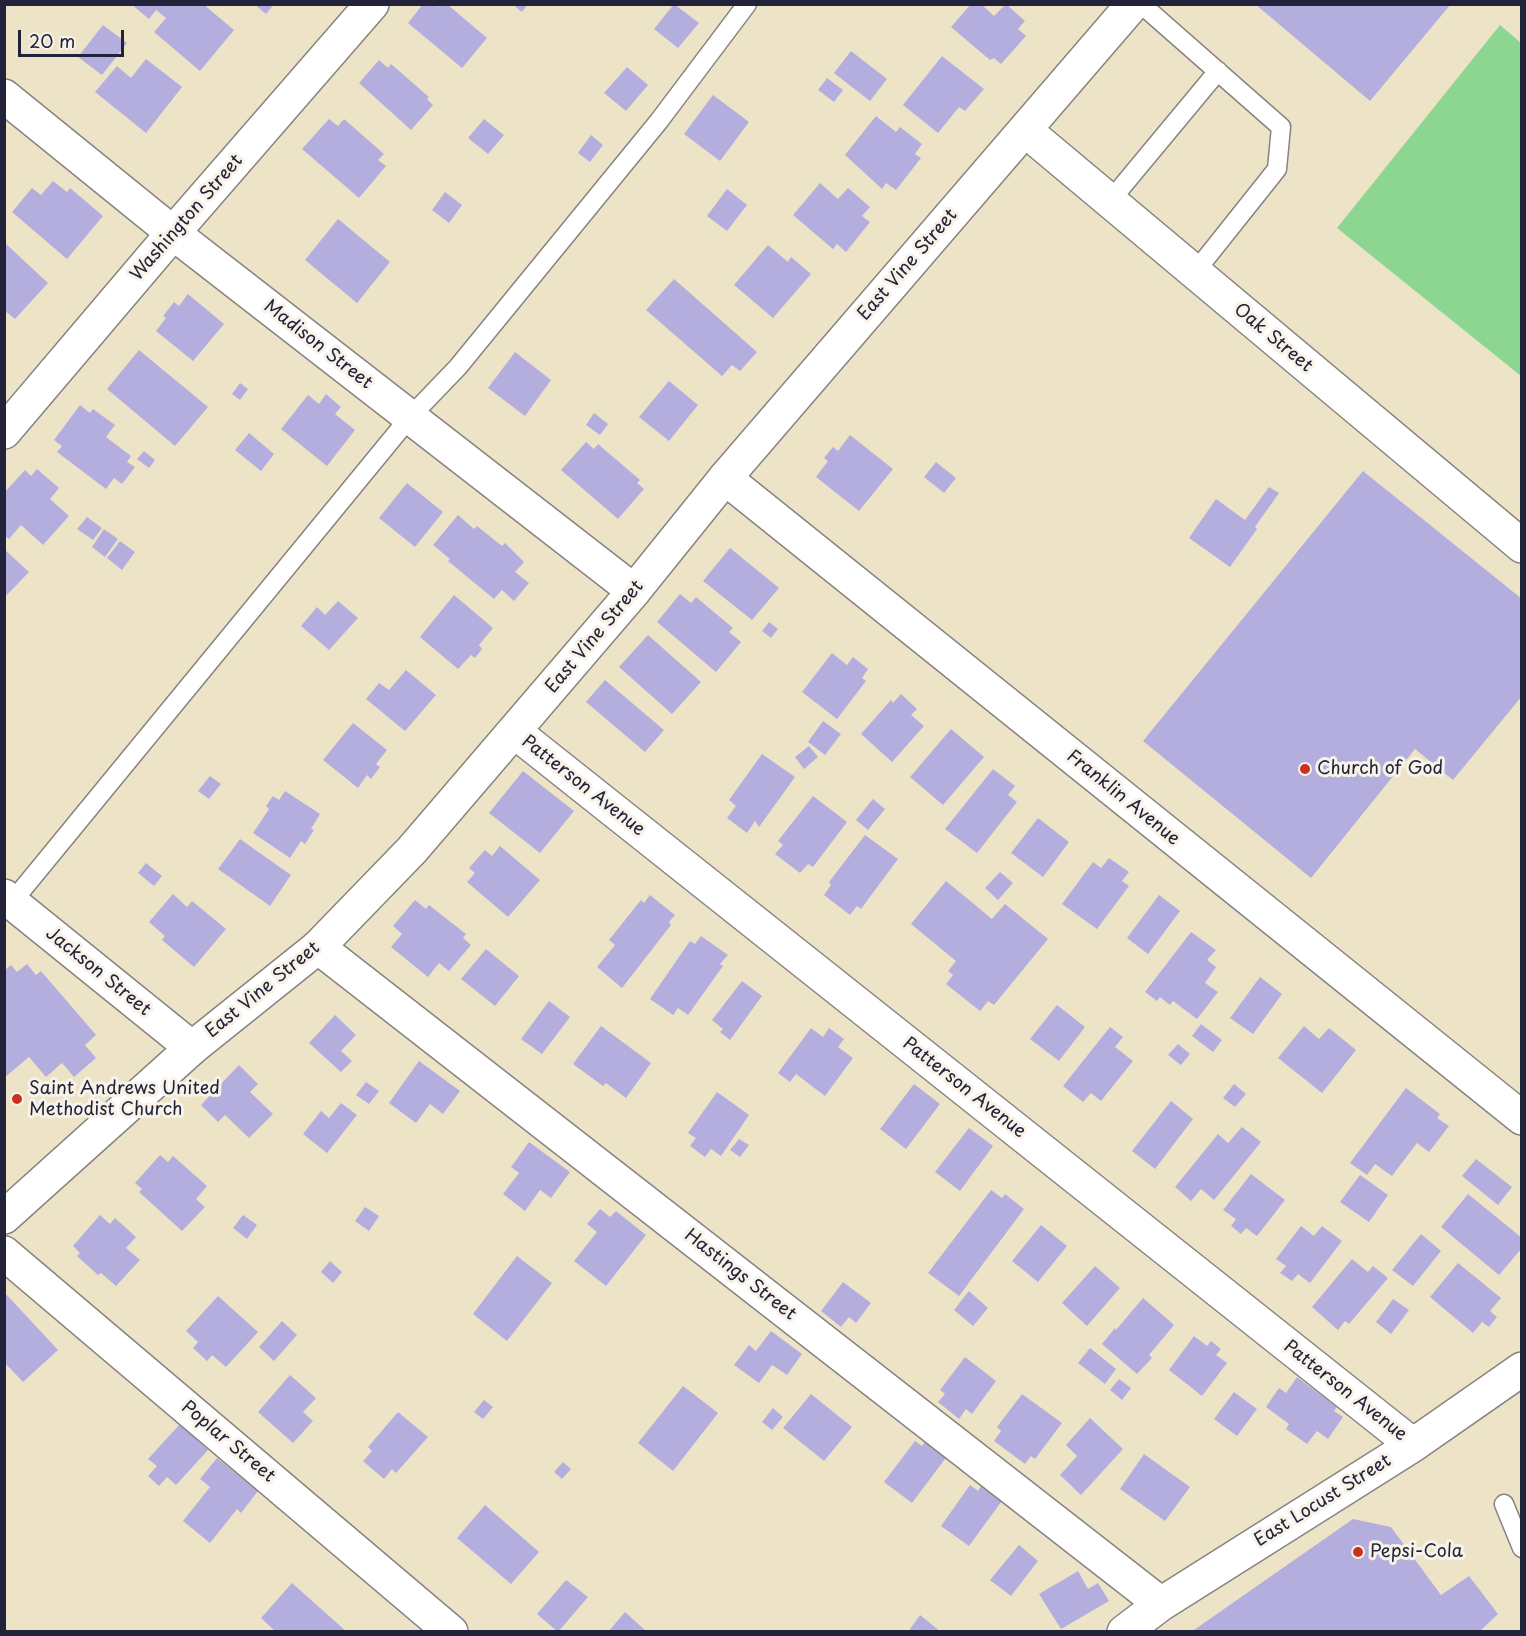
<!DOCTYPE html>
<style>
body{margin:0}
#map{position:relative;width:1526px;height:1636px;overflow:hidden;background:#ede4c7;font-family:"Playpen Sans",sans-serif}
canvas{display:block}
.frame{position:absolute;inset:0;border:6px solid #22223b;pointer-events:none}
.scale{position:absolute;left:18px;top:30px;width:106px;height:27px;box-sizing:border-box;border:3px solid #22223b;border-top:0;padding-left:8px;font-size:18px;line-height:21px;white-space:nowrap;color:#22223b;-webkit-text-stroke:4px #f7f3e8;paint-order:stroke}
</style>
<div id="map">
<canvas width="1526" height="1636"></canvas>
<div class="frame"></div>
<div class="scale">20 m</div>
</div>
<script>
const g = document.querySelector('canvas').getContext('2d');
g.lineJoin = 'round';
function fill(path, color) { g.fillStyle = color; g.fill(path, 'evenodd'); }
function stroke(path, color, width, dash) { g.strokeStyle = color; g.lineWidth = width; g.lineCap = dash ? 'butt' : 'round'; g.setLineDash(dash || []); g.stroke(path); }
function drawText(font, color, halo, rows, align = 'center') {
  g.font = font + ' "Playpen Sans",sans-serif'; g.lineWidth = 6; g.setLineDash([]); g.textBaseline = 'middle'; g.strokeStyle = halo; g.fillStyle = color; for (const [text, x, y, turn = 0] of rows) {
    g.save(); g.translate(x, y); g.rotate((+turn || 0) * Math.PI / 180); g.textAlign = isNaN(turn) ? turn : align; if (halo) g.strokeText(text, 0, 0); g.fillText(text, 0, 0); g.restore();
  }
}
fill(new Path2D(`
 M1500,25L1521,43V376L1337,228Z`), '#8dd692');
fill(new Path2D(`
 M131,4H203L234,30L200,71L154,32L166,18L156,10L149,19Z
 M254,4H274L266,14Z
 M423,4H435L438,7L440,4H447L487,38L462,68L408,23Z
 M512,4H528L522,12Z
 M674,4L699,23L678,48L654,29Z
 M971,4H981L994,16L1006,4L1025,21L1018,29L1026,36L1001,64L994,58L990,60L951,27Z
 M1255,4H1451L1370,101Z
 M103,25L127,43L102,75L78,57Z
 M851,51L887,79L870,101L834,73Z
 M942,56L984,89L965,111L959,107L938,133L903,105Z
 M146,59L182,87L146,133L95,92L117,66L131,78Z
 M379,60L388,68L391,64L429,97L427,99L433,105L411,130L359,83Z
 M627,67L648,85L626,111L604,93Z
 M827,78L843,90L834,102L818,90Z
 M713,95L749,122L720,161L684,134Z
 M876,116L896,132L900,127L922,144L915,154L921,158L896,190L886,183L882,189L845,155Z
 M329,119L338,126L344,119L384,154L378,160L386,166L359,198L302,149Z
 M484,119L504,135L488,154L468,138Z
 M591,135L603,145L590,162L578,153Z
 M53,181L67,192L70,188L103,216L67,259L12,212L32,188L41,195Z
 M820,183L838,199L848,188L870,207L862,216L870,222L846,252L837,244L833,249L793,215Z
 M727,189L747,205L727,231L707,216Z
 M445,192L462,205L449,223L432,210Z
 M338,219L390,262L357,303L305,260Z
 M6,244L48,283L15,319L4,310Z
 M768,245L788,262L791,257L811,274L773,318L734,285Z
 M674,279L757,352L740,371L732,365L722,376L646,310Z
 M188,294L224,324L193,361L156,331L166,318L163,316L174,302L179,306Z
 M139,350L208,407L175,446L107,389Z
 M515,352L551,380L525,416L488,388Z
 M669,381L698,405L669,441L639,417Z
 M240,383L248,389L240,400L232,394Z
 M326,394L341,407L335,414L355,430L327,466L281,429L308,395L319,404Z
 M80,405L90,413L93,409L115,425L106,437L131,456L127,462L135,467L122,484L114,478L106,489L57,452L62,446L54,440Z
 M594,413L608,424L600,435L586,425Z
 M249,433L274,454L261,471L235,450Z
 M850,435L893,469L859,511L816,477L828,461L824,458L833,447L838,451Z
 M586,442L594,449L598,444L640,480L637,483L644,489L618,519L561,470Z
 M144,451L155,460L149,468L137,459Z
 M936,462L956,478L944,493L924,477Z
 M37,469L59,488L50,499L69,516L43,545L21,525L9,539L4,535V493L25,470L31,476Z
 M1363,471L1522,599V696L1453,780L1415,749L1311,878L1143,741Z
 M407,483L443,512L415,547L379,518Z
 M1269,487L1279,493L1255,527L1257,529L1230,567L1189,538L1216,499L1245,520Z
 M458,515L474,529L477,526L502,546L505,543L524,562L515,572L529,583L514,601L502,590L494,599L448,561L450,559L433,545Z
 M87,517L102,528L93,540L77,529Z
 M104,529L118,539L105,557L92,547Z
 M120,541L135,552L122,570L107,558Z
 M730,548L779,588L752,620L703,581Z
 M4,549L29,572L4,598Z
 M680,594L691,603L696,597L733,628L729,632L741,642L716,672L657,622Z
 M454,595L493,628L479,645L482,649L475,658L471,655L458,669L420,637Z
 M338,601L358,618L329,650L301,626L317,607L325,615Z
 M769,622L778,629L771,638L762,631Z
 M648,635L701,682L672,714L619,667Z
 M832,653L847,665L853,657L868,669L862,678L866,681L837,719L802,692Z
 M406,670L436,695L405,731L366,699L379,683L389,690Z
 M605,680L664,730L645,752L586,702Z
 M901,694L917,709L911,715L924,726L892,762L861,734L891,700L893,703Z
 M823,721L841,734L825,755L808,742Z
 M353,723L387,750L376,764L380,767L371,779L367,775L358,788L323,760Z
 M951,729L984,757L943,805L910,777Z
 M809,746L818,757L804,769L795,757Z
 M762,754L795,777L759,827L755,821L747,833L727,818L736,806L729,800Z
 M993,769L1015,786L1008,795L1017,802L977,853L945,829Z
 M523,771L574,811L540,853L489,813Z
 M210,776L221,784L209,799L198,791Z
 M285,791L320,814L311,829L314,830L305,844L301,841L290,858L253,833L269,809L266,806L273,796L279,800Z
 M813,796L847,822L813,867L808,864L800,873L775,854L783,845L778,841Z
 M873,799L885,809L868,830L856,820Z
 M1038,818L1069,842L1043,877L1011,853Z
 M865,835L898,859L861,909L857,906L850,915L824,895L831,885L829,882Z
 M240,839L291,875L270,906L218,869Z
 M500,846L540,880L508,917L467,882L475,873L469,868L485,850L492,856Z
 M1109,858L1129,872L1122,881L1129,886L1097,929L1062,904L1093,862L1101,868Z
 M146,863L162,876L154,886L138,873Z
 M1000,872L1013,883L998,900L985,888Z
 M946,881L992,919L1005,904L1048,939L994,1005L988,1001L980,1011L946,984L953,975L948,971L956,961L911,924Z
 M173,894L187,907L192,901L226,929L194,967L162,940L165,936L149,922Z
 M650,895L675,915L669,922L671,925L622,988L597,967L615,945L609,940L641,900L644,903Z
 M1159,895L1180,911L1148,954L1127,938Z
 M415,900L426,909L429,905L466,934L463,938L471,945L449,971L439,963L428,977L391,947L402,934L393,926Z
 M1191,932L1216,950L1207,960L1216,967L1205,983L1218,992L1197,1019L1173,1001L1170,1005L1160,997L1157,1001L1145,992Z
 M701,936L728,955L720,964L723,966L688,1015L678,1008L673,1015L650,999L690,941L695,944Z
 M486,949L519,976L495,1006L461,979Z
 M27,964L36,975L41,971L96,1035L85,1045L96,1058L74,1077L62,1063L46,1077L29,1057L4,1078V971L11,965L17,972Z
 M1260,977L1282,994L1253,1034L1230,1018Z
 M742,981L762,996L730,1040L720,1032L723,1029L712,1020Z
 M549,1001L570,1017L542,1054L521,1039Z
 M1057,1005L1085,1027L1059,1061L1030,1039Z
 M335,1015L356,1035L341,1051L352,1061L341,1072L309,1043Z
 M1201,1024L1222,1040L1213,1052L1192,1036Z
 M601,1026L651,1063L626,1098L606,1083L603,1086L573,1064Z
 M1304,1026L1319,1039L1329,1028L1356,1050L1322,1093L1278,1058Z
 M1110,1027L1123,1037L1115,1047L1133,1061L1101,1101L1091,1093L1083,1102L1063,1086Z
 M811,1028L823,1037L829,1028L844,1039L838,1047L853,1058L825,1096L796,1074L790,1082L778,1073Z
 M1178,1044L1190,1054L1181,1065L1168,1055Z
 M419,1061L460,1091L443,1114L430,1104L416,1123L389,1103Z
 M239,1065L258,1084L250,1092L273,1114L249,1138L225,1115L218,1122L201,1105Z
 M366,1082L379,1091L369,1104L356,1095Z
 M914,1084L940,1104L906,1149L880,1129Z
 M1234,1084L1246,1094L1235,1107L1223,1098Z
 M1406,1088L1440,1114L1437,1118L1449,1126L1429,1152L1417,1143L1392,1176L1375,1164L1367,1175L1350,1163Z
 M717,1092L749,1115L721,1156L711,1149L705,1157L690,1146L696,1138L688,1133Z
 M1171,1101L1193,1119L1155,1169L1132,1151Z
 M341,1103L357,1115L327,1153L303,1134L321,1111L329,1118Z
 M1242,1127L1261,1142L1214,1200L1201,1189L1191,1201L1175,1187L1218,1134L1228,1143Z
 M969,1128L993,1146L960,1191L935,1172Z
 M739,1139L749,1145L740,1157L730,1150Z
 M529,1142L570,1172L551,1198L540,1190L525,1211L503,1194L519,1173L511,1167Z
 M160,1155L168,1162L173,1156L207,1186L196,1199L205,1207L182,1231L139,1192L142,1189L135,1183Z
 M1476,1159L1512,1187L1498,1205L1462,1176Z
 M1251,1174L1285,1200L1257,1236L1246,1228L1241,1234L1231,1226L1236,1219L1223,1210Z
 M1360,1175L1388,1195L1369,1222L1340,1202Z
 M991,1190L1002,1198L1005,1194L1024,1209L959,1296L928,1273Z
 M1468,1194L1522,1238V1248L1499,1275L1441,1227Z
 M365,1207L379,1216L369,1231L355,1221Z
 M600,1209L610,1217L616,1211L646,1235L606,1286L574,1261L597,1232L587,1224Z
 M100,1215L110,1224L115,1218L136,1237L126,1248L140,1260L116,1286L101,1273L98,1275L77,1256L80,1253L73,1246Z
 M243,1215L257,1225L247,1239L233,1228Z
 M1041,1225L1067,1246L1038,1282L1012,1261Z
 M1301,1226L1314,1236L1322,1226L1342,1241L1310,1283L1298,1274L1292,1281L1280,1273L1286,1266L1276,1259Z
 M1421,1234L1441,1251L1413,1286L1392,1270Z
 M517,1256L552,1283L507,1341L473,1314Z
 M1352,1259L1368,1272L1373,1266L1388,1278L1349,1324L1345,1321L1338,1330L1312,1307Z
 M330,1261L342,1272L333,1283L321,1272Z
 M1458,1263L1501,1298L1490,1311L1497,1317L1489,1327L1482,1322L1473,1333L1430,1297Z
 M1095,1266L1120,1288L1087,1326L1062,1303Z
 M843,1282L871,1303L856,1323L849,1317L841,1327L821,1311Z
 M969,1291L988,1308L973,1326L954,1310Z
 M4,1292L58,1350L23,1382L4,1362Z
 M218,1296L258,1332L226,1367L212,1355L207,1361L193,1348L198,1342L186,1331Z
 M1143,1298L1174,1325L1149,1355L1152,1358L1137,1374L1102,1344L1115,1328L1116,1330Z
 M1393,1299L1409,1310L1391,1334L1376,1322Z
 M282,1321L297,1335L274,1361L259,1347Z
 M771,1331L802,1354L787,1375L772,1365L759,1383L734,1365L749,1345L756,1351Z
 M1194,1336L1207,1346L1211,1341L1221,1349L1216,1355L1227,1363L1202,1396L1169,1370Z
 M1090,1348L1116,1369L1105,1384L1078,1363Z
 M965,1357L996,1381L972,1414L966,1409L959,1419L938,1402L945,1394L940,1390Z
 M290,1375L316,1398L303,1412L313,1421L293,1443L258,1412Z
 M1297,1377L1337,1407L1334,1411L1343,1417L1328,1439L1317,1431L1307,1444L1286,1429L1289,1424L1266,1407L1279,1388L1286,1393Z
 M1119,1379L1131,1388L1122,1400L1110,1390Z
 M683,1386L718,1413L673,1471L638,1443Z
 M1234,1392L1257,1409L1237,1436L1214,1419Z
 M811,1394L852,1427L824,1461L783,1428Z
 M1022,1394L1062,1423L1035,1459L1031,1456L1025,1464L994,1441L1001,1431L997,1427Z
 M484,1400L493,1407L483,1419L474,1412Z
 M773,1408L783,1417L772,1430L762,1422Z
 M398,1412L428,1437L396,1473L392,1469L384,1479L363,1461L372,1451L368,1447Z
 M1090,1418L1123,1449L1081,1495L1060,1475L1077,1456L1066,1445Z
 M180,1424L208,1450L176,1485L167,1477L159,1486L148,1476L157,1466L148,1459Z
 M927,1439L948,1455L912,1503L884,1482L915,1441L922,1446Z
 M1144,1454L1190,1487L1165,1521L1120,1489Z
 M217,1458L258,1491L241,1513L237,1509L210,1543L183,1521L210,1487L200,1479Z
 M563,1462L571,1469L562,1479L554,1472Z
 M983,1483L1004,1498L969,1546L941,1526L970,1485L978,1491Z
 M485,1505L539,1552L511,1584L457,1538Z
 M1353,1519L1391,1527L1441,1595L1469,1576L1498,1614L1479,1632H1191Z
 M1019,1545L1038,1561L1011,1596L990,1580Z
 M1078,1571L1088,1589L1098,1583L1109,1601L1061,1629L1039,1594Z
 M566,1580L588,1597L558,1632L537,1614Z
 M292,1583L347,1632H276L261,1618Z
 M625,1612L647,1632H608Z
 M920,1615L941,1632H908Z`), '#b4aede');
const service = new Path2D(`
 M1141,4L1281,127L1277,169L1195,272
 M1110,201L1218,71
 M12,902L410,417L458,367L659,121L747,4
 M1504,1504L1522,1548`);
const minor = new Path2D(`
 M4,96L173,233L634,591
 M1025,130L1522,546
 M4,432L173,233L372,4
 M725,478L1522,1118
 M515,732L1413,1445
 M4,896L192,1048
 M318,947L1161,1604
 M4,1253L451,1632
 M1124,1632L1161,1604L1413,1445L1522,1369`);
const tertiary = new Path2D(`
 M4,1217L192,1048L318,947L412,850L634,591L725,478L1133,4`);
stroke(service, '#888381', 21);
stroke(minor, '#888381', 36);
stroke(tertiary, '#888381', 36);
stroke(service, '#fff', 18);
stroke(minor, '#fff', 33);
stroke(tertiary, '#fff', 33);
for (const [x, y, r, color] of [
 [1305,769,6,"#c8321e"],
 [17,1099,6,"#c8321e"],
 [1358,1552,6,"#c8321e"]
]) { const dot = new Path2D(); dot.arc(x, y, r, 0, 2 * Math.PI); g.fillStyle = color; g.fill(dot); stroke(dot, '#f7f3e8', 2); }
drawText('18px', '#22223b', '#f7f3e8', [
 ["Washington Street",187,218,-49],
 ["East Vine Street",908,265,-49],
 ["Oak Street",1273,338,40],
 ["Madison Street",318,345,38],
 ["East Vine Street",595,637,-50],
 ["Patterson Avenue",583,786,38],
 ["Franklin Avenue",1123,798,39],
 ["Jackson Street",98,972,39],
 ["East Vine Street",263,990,-39],
 ["Patterson Avenue",964,1088,38],
 ["Hastings Street",740,1275,38],
 ["Patterson Avenue",1345,1391,38],
 ["Poplar Street",228,1442,40],
 ["East Locust Street",1323,1501,-32]
]);
drawText('18px', '#22223b', '#f7f3e8', [
 ["Church of God",1317,769],
 ["Saint Andrews United",29,1089],
 ["Methodist Church",29,1110],
 ["Pepsi-Cola",1370,1552]
], 'left');
</script>
